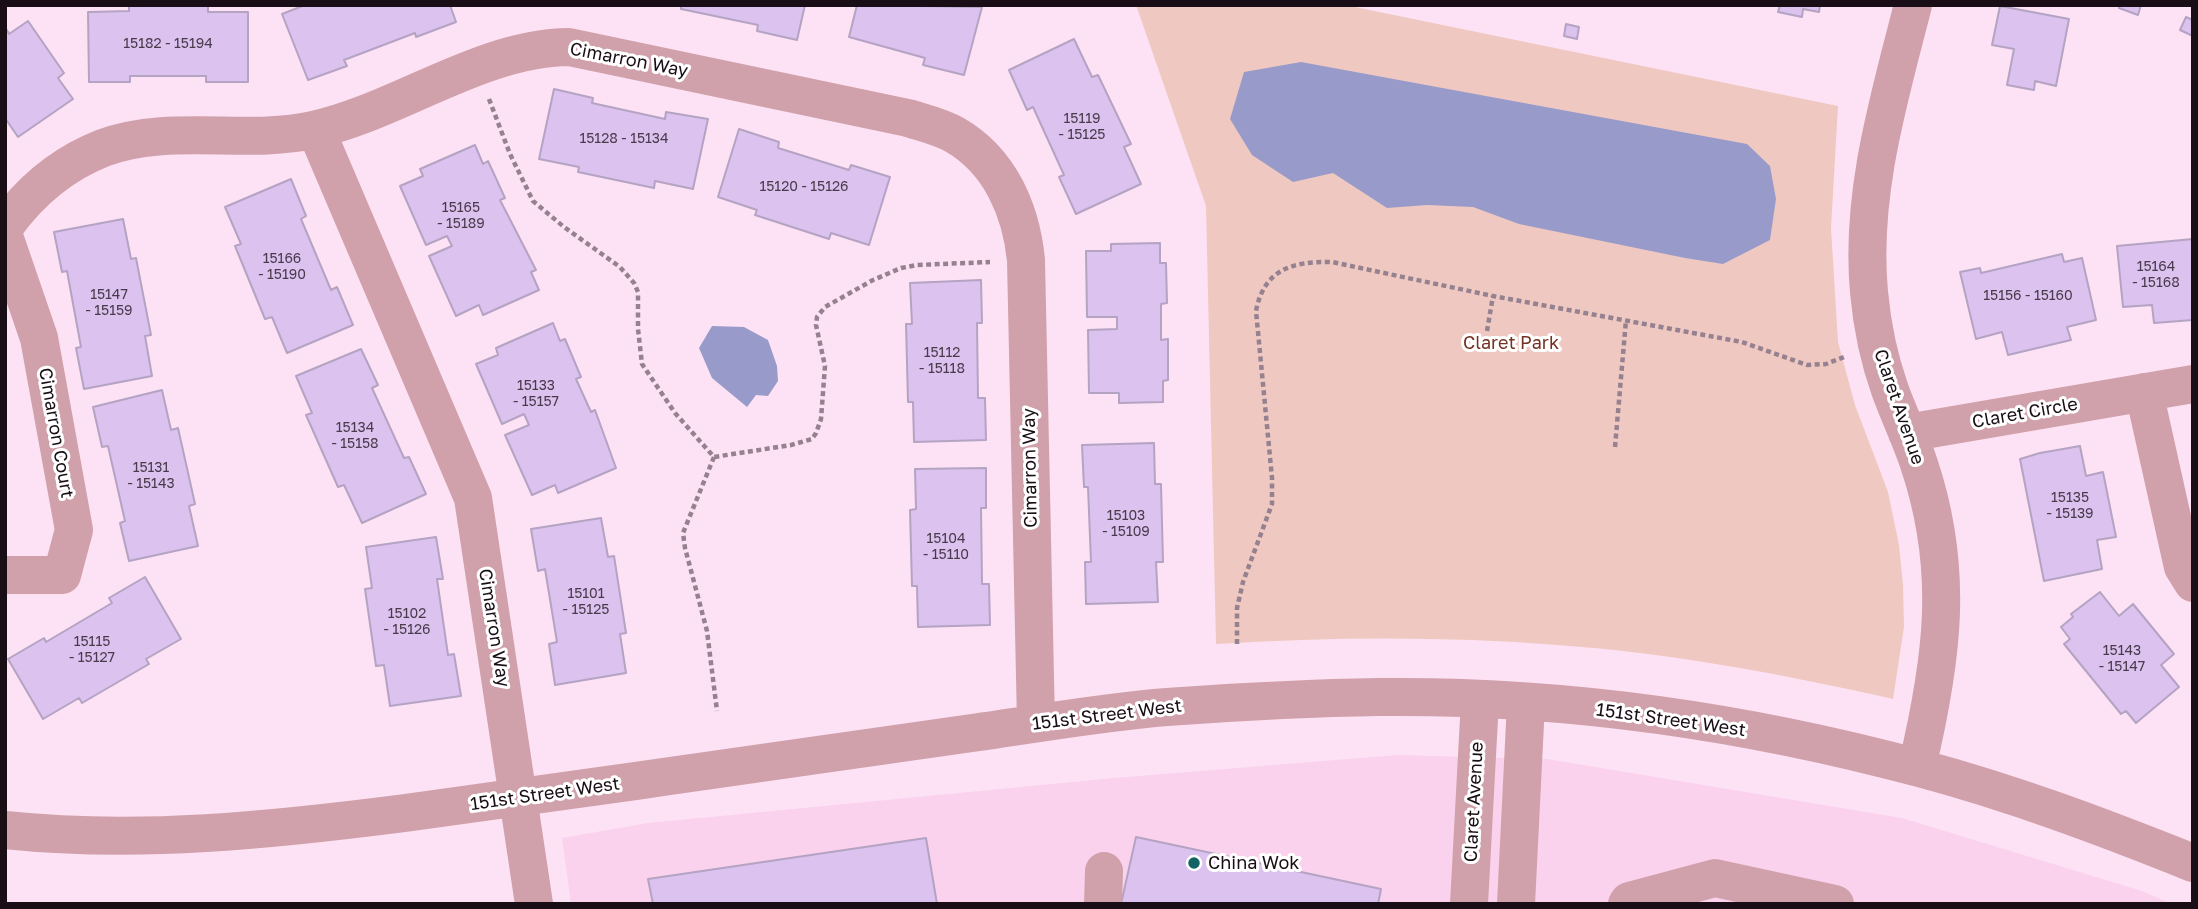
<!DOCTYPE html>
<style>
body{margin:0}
#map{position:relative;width:2198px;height:909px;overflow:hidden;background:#fde2f5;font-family:"Golos Text",sans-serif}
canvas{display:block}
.frame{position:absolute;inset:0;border:7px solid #190e15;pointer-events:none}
</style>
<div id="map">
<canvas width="2198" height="909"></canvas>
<div class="frame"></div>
</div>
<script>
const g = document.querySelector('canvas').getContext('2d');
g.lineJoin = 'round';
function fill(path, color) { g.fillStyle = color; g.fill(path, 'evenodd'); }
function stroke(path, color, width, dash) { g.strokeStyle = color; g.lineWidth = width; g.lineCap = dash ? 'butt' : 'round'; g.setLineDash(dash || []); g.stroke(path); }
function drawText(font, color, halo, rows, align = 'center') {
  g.font = font + ' "Golos Text",sans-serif'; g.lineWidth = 6; g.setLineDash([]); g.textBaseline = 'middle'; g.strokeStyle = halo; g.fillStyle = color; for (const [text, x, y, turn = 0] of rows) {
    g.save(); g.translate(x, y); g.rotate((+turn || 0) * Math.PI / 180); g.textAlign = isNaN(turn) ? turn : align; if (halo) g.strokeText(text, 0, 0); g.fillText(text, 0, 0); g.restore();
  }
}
fill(new Path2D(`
 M1397,755L1547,759L1902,818L2142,891L2172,904H571L562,838L648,823L1114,778Z`), '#fad2ed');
fill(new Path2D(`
 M1136,5H1345L1838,106L1831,228L1838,342L1855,405L1888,492L1899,545L1903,585L1904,627L1893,699C1782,674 1671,653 1557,645C1443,636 1330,637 1216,644L1206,206Z`), '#efc9c1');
fill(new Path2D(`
 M1301,62L1747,144L1770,166L1776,199L1770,240L1723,264L1685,258L1519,224L1473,207L1427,205L1387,208L1333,173L1293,182L1252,155L1230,119L1244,72Z
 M712,326L744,327L768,340L777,366L778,381L768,396L756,395L747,407L712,378L699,348Z`), '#989bc9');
const building = new Path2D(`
 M129,5H208V12H248V82H206V76H130V82H89L88,12L129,11Z
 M305,5H450L456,22L416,37L415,33L344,60L347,66L308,80L282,14Z
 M681,5H805L797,40L757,31L758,25L681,9Z
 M857,5L982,7L964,75L923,65L925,58L849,37Z
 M1780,5H1820L1819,12L1803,9L1802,17L1778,12Z
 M2120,5H2141L2138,15L2119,8Z
 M2000,6L2069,19L2056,86L2035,81L2034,90L2007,85L2014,49L1992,45Z
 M2186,17L2193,20V36L2180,30Z
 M28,21L64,73L58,78L73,99L18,137L5,118V31L7,30L9,34Z
 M1566,24L1579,27L1577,39L1564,36Z
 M1074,39L1092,77L1098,75L1131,144L1124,147L1141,184L1076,214L1059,177L1064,175L1033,107L1027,110L1009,70Z
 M554,89L593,98L592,103L665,119L666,112L708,119L693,189L655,181L654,188L578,172L579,167L539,159Z
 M739,129L779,142L778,148L849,170L851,165L890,177L869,245L831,233L829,239L755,215L757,210L718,197Z
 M475,145L483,164L488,161L505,198L500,200L536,270L531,272L539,290L483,315L479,305L456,316L429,256L452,246L447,236L426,245L400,186L423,176L420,169Z
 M291,179L306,216L301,219L331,290L337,287L353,325L287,353L272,317L265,319L235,246L241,244L225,207Z
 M123,219L131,259L136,258L151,335L145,336L152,376L84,389L76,348L81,347L67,271L62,272L54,232Z
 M2193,239V320L2154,323L2152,305L2123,307L2117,246Z
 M1160,243V263H1166L1167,303L1161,304V340L1168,339V380L1163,381V402L1119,403V393H1089L1088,330L1117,329V317H1087L1086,251H1111V244Z
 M2062,254L2064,262L2082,258L2096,320L2067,327L2071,340L2008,355L2002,332L1976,339L1960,272L1980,268L1981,273Z
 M981,280L982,323H977L978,398H985L986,440L914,442L913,402H908L906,324H912L910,283Z
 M553,323L560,341L565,339L581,377L576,379L591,412L595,410L616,468L558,493L555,485L532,495L505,435L529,425L524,414L502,424L476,364L498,355L496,348Z
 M361,349L378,385L372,388L404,458L409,457L426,494L362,523L344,485L338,487L306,415L312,413L296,376Z
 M162,390L171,430L178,428L195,504L189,506L198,546L129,561L120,523L125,521L108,446L102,447L93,407Z
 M1154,443L1155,484H1161L1163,562H1156L1158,602L1086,604L1085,562H1091L1088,487H1084L1082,445Z
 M2080,446L2086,476L2103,472L2116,537L2097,540L2102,569L2044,581L2020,459L2040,453Z
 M986,468V508H981L982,584H989L990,625L918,627L917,586H912L910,510L916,509L915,469Z
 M601,518L608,557L614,556L626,633L620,634L626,673L555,685L549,644L557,642L545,569L538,571L531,529Z
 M436,537L443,579H437L448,655L454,654L461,696L390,706L384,665L376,666L365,589L372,588L366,547Z
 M145,577L181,639L146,659L149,664L82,703L79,698L43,719L8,659L44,638L46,642L112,603L109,598Z
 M2100,592L2119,616L2133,604L2174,654L2161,665L2179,687L2136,723L2126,711L2121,714L2064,644L2070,639L2061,627L2073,617L2071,614Z
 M1136,837L1381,889L1378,904H1121Z
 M926,838L937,904H653L648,879Z`);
fill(building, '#dbc2ef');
stroke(building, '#b4a3c2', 2);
stroke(new Path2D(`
 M489,99L510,154L533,201L564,227L620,267L634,283L638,292V329L642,364L675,413L714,457L791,445L812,439L816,433L821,419L825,366L816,325L817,317L825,307L873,280L901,268L917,265L990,262
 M1487,331L1493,296
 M1615,447L1626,320
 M714,457L683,533L685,548L707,631L717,711
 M1237,644V608L1243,582L1272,504V478L1256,311C1264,269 1293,261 1332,262L1493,296L1742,342L1807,365L1826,364L1844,357`), '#95818f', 4.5, [5, 3.5]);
stroke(new Path2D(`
 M1913,5C1889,99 1860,194 1869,292C1872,325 1879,359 1890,390C1899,415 1911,439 1919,464C1955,571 1942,661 1917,767
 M316,130L473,498L534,904
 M5,226C31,190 62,164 103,148C170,123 245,145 313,130C399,111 480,48 569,47L908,118C924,123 941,127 955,135C1000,161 1021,210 1026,260L1036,723
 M5,239L39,338L74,530L62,575H5
 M2144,392L2183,567L2193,583
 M1907,433L2193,384
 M5,830C139,844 273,830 405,813C494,801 582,789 670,776C773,761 876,746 979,732C1042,723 1104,712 1167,707C1238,702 1308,698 1379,697C1560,695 1744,721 1919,768C2013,793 2103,827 2193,863
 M1103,904L1104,871
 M1469,904L1480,700
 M1516,904L1526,703
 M1627,904L1629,901L1715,878L1835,904`), '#d0a1aa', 38);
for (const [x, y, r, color] of [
 [1194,863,7,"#136365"]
]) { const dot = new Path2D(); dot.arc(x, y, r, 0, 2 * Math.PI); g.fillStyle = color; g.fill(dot); stroke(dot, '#fff', 2.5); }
drawText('14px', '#4a3b4c', null, [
 ["15182 - 15194",168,44],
 ["15119",1082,119],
 ["- 15125",1082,135],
 ["15128 - 15134",624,139],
 ["15120 - 15126",804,187],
 ["15165",461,208],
 ["- 15189",461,224],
 ["15166",282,259],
 ["- 15190",282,275],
 ["15164",2156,267],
 ["- 15168",2156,283],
 ["15147",109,295],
 ["- 15159",109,311],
 ["15156 - 15160",2028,296],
 ["15112",942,353],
 ["- 15118",942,369],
 ["15133",536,386],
 ["- 15157",536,402],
 ["15134",355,428],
 ["- 15158",355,444],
 ["15131",151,468],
 ["- 15143",151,484],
 ["15135",2070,498],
 ["- 15139",2070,514],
 ["15103",1126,516],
 ["- 15109",1126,532],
 ["15104",946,539],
 ["- 15110",946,555],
 ["15101",586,594],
 ["- 15125",586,610],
 ["15102",407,614],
 ["- 15126",407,630],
 ["15115",92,642],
 ["- 15127",92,658],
 ["15143",2122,651],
 ["- 15147",2122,667]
]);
drawText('18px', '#190e15', '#fff', [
 ["Cimarron Way",629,60,11],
 ["Claret Avenue",1899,407,71],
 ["Claret Circle",2025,413,-10],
 ["Cimarron Court",56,433,80],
 ["Cimarron Way",1030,468,-91],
 ["Cimarron Way",494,628,81],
 ["151st Street West",1107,715,-7],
 ["151st Street West",1671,720,8],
 ["151st Street West",545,794,-8],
 ["Claret Avenue",1474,802,-87]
]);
drawText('18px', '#743224', '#fff', [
 ["Claret Park",1511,343]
]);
drawText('18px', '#190e15', '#fff', [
 ["China Wok",1208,863]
], 'left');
</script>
